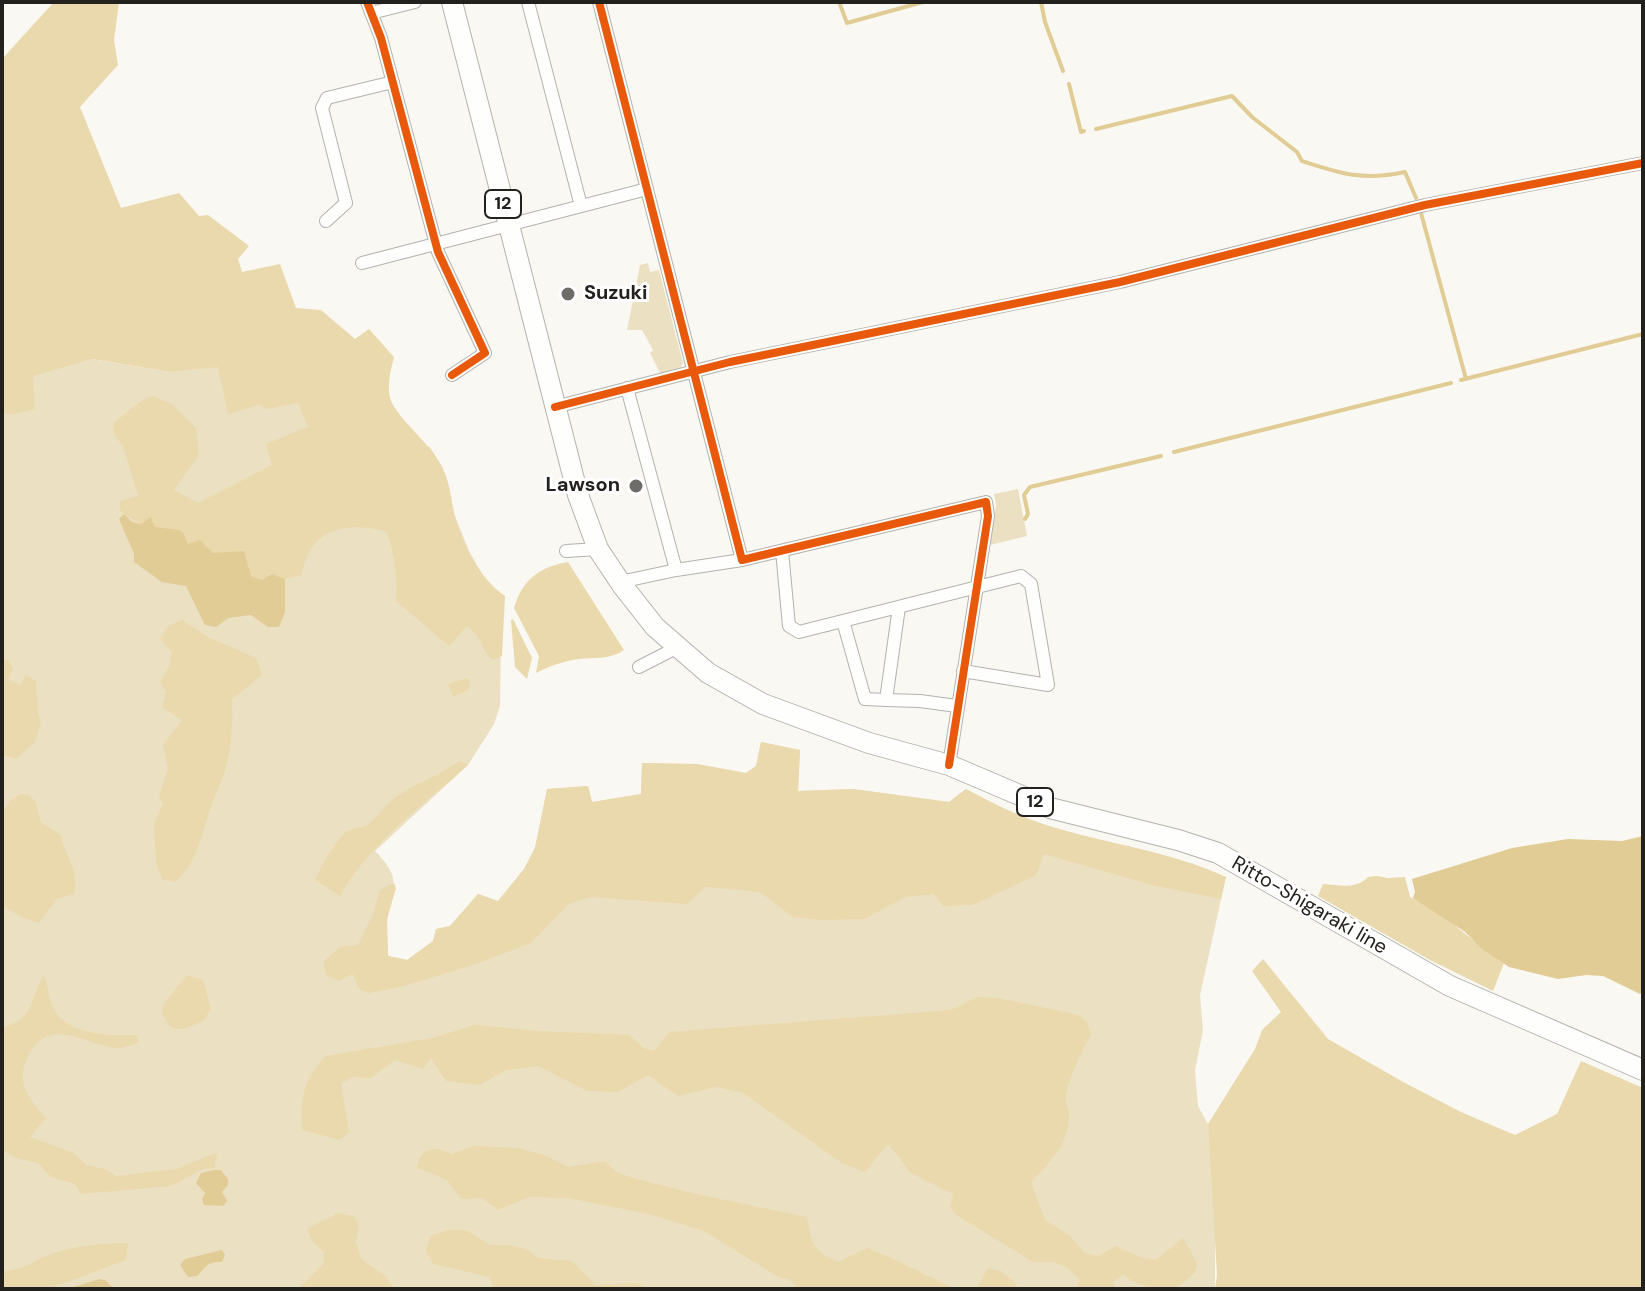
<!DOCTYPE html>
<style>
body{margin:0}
#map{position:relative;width:1645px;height:1291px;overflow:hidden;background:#faf8f2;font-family:"DM Sans",sans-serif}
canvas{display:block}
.frame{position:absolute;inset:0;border:4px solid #23211d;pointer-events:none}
</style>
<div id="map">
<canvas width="1645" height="1291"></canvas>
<div class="frame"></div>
</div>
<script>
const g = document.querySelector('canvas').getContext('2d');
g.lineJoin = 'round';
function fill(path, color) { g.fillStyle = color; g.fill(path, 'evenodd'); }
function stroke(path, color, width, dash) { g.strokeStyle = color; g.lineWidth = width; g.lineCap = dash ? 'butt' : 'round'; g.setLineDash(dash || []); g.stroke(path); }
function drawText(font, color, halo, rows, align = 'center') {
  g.font = font + ' "DM Sans",sans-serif'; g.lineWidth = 6; g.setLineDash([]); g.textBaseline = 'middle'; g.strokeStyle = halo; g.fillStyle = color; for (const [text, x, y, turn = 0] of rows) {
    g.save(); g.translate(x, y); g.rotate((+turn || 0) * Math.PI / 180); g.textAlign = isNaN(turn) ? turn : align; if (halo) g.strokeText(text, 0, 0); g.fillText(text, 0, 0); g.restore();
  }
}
fill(new Path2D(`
 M648,263L650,272L659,270L683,363L680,368L660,373L650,353L653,350L642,330H627L640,265Z
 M91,359L170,372L241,360L430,447L443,468L455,516L469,551L488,584L505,596L501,635L500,706L494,724L468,765L375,851C401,878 394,884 388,916C386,929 388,943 388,956L408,960L433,941L436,929L450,926L478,894L498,901L524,869L535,848L547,789L588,786L592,802L641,794L642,763L697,764L746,773L756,766L761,742L800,750L798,791L853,789L949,802L966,789C992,803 1018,816 1046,825C1106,844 1167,852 1226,877L1200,995L1203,1030L1195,1070L1198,1106L1208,1124L1215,1192V1289H2V383Z
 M1018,489L1027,536L990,545L996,505L994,494Z`), '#ece0c2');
fill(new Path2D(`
 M54,2H119L114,40L118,65L80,107L121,208L179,193L199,216L208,215L249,246L238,259L242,272L280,264L296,308L321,310L355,339L369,329L394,357C391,369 386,388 391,401C398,418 430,444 441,465C449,479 451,497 454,513C462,544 479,578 505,596L502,656L493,660C481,652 484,638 467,626L449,646L396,601C398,585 394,543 385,531C346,521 308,529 302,575L285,579L272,574L262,580L250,576L245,562L188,545L183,532C176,528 171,531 163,529C146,527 132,522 120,510V501L138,496L123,446L114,435L113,424L139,402L153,396L172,404L196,428L199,455L174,490L198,503L272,465L266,444L308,427L298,403L266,409L259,405L228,414L218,367L170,372L92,359L33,376L35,409L14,414H2V59Z
 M568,562L624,650C610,660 595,657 579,659C564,661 549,666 536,673L539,656L514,608C522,580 539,567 568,562Z
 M513,619L532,658L527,679L515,667L511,620Z
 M182,620L208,637L256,658L262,675L232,699C233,724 232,750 224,774C220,786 214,797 210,809C201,837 198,860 176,882L163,880L156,863L154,823L163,804L159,795L168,769L163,745L182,720L162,707L166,692L160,682L170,665L172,652L160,639L168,626Z
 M2,659L8,660L13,669L8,679L20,685L26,675L36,681L38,714L41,722L35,742L16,759L2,755Z
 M467,678L470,684L468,690L453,697L448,684Z
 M761,742L800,750L798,791L853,789L949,802L966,789C992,803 1018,816 1046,825C1105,844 1168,850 1226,877L1221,899L1156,886L1044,854L1036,875L973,905L943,906L934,894L906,897L864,919L822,920L793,917L760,892L705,887L687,904L590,897L569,904L531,943L476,964L404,986L369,993L358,988L353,974L339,981L326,975L323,962L340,947L358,945L373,914L380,890L394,883L396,888L387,919L388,956L407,960L433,941L436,929L450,926L478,894L498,901L524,869L535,848L547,789L588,786L592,802L641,794L642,763L697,764L746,773L756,766Z
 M459,761L468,765C425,803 368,845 340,896L315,880C320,868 339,833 350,830C359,827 365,828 372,821C382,812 387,802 399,795C418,782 440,776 459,761Z
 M20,794L29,795L35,801L41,822L61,835C65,859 80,867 74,894L56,899L39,923C26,919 14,913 2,906V813L11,800Z
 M1377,876L1388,878L1405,877L1410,897C1445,912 1472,943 1504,963L1493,991L1430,960L1318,896L1323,884C1339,885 1356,890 1368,877Z
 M1263,959L1328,1039L1405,1083L1463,1113L1515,1135L1557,1114L1581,1061L1643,1088V1289H1215L1217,1275L1208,1124L1255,1049L1262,1030L1281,1012L1252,971Z
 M187,975L203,980L211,1009L203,1021C188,1027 173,1037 165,1018C162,1013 161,1012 163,1006C166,999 181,983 187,975Z
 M43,976C49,985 47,991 50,1000C60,1036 110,1036 138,1035L139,1042C134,1044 127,1047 121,1048C90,1050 46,1007 25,1064C17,1086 32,1102 46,1118L30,1137L74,1153L86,1165L105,1169L116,1176L177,1169L217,1152L215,1168L203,1169L171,1186L81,1194L75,1184L51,1177L38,1163L16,1158L2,1150V1028C8,1025 16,1023 21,1019C33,1010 35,989 43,976Z
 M977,997L998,998L1079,1015L1087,1022L1091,1035C1081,1053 1071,1073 1066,1094C1064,1102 1070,1110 1069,1118C1067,1147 1049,1163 1031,1182L1045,1220L1069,1235L1085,1253L1099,1256L1115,1246L1143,1258L1156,1260L1183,1238L1197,1263L1195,1273C1188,1278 1180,1287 1173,1289C1159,1291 1132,1285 1124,1274L1113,1282L1116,1289H1076L1080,1280L1068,1268L1054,1262H1033L958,1216L950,1208L953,1194L911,1173L888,1144L865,1172L842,1163L743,1093L716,1087L678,1096L648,1075L618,1092L587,1091L538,1066L506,1070L480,1085L446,1081L431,1058L423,1069L395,1060L371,1078L352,1077L341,1084L349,1132L340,1140L302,1130C299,1101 304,1077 326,1056L432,1038L475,1025L540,1031L629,1035L644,1048L654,1051L669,1032L951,1010Z
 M475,1146L518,1148L547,1156L568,1167L605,1161L616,1172L633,1178L696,1194L807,1217C812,1244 812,1250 838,1262L867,1248C898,1259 925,1276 956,1289H798L789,1279L780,1278L704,1231L649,1214L568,1198L530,1197L498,1210L482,1198L461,1199L447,1180L417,1168C421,1146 434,1146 451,1154Z
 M337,1213L354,1216L359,1225L356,1241L361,1259L385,1276L395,1289H298L323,1264L324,1252L313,1242L307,1230C317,1221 327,1221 337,1213Z
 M447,1230H466L490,1245H510L526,1249L538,1258L571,1261L596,1285L637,1283L647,1289H493L490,1277L433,1264L426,1251L430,1236Z
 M128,1243L126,1260L48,1289H2L5,1271C29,1268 27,1264 46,1256C70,1246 103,1243 128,1243Z
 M988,1268L1001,1271L1016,1283L1017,1289H976Z`), '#ead9ac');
fill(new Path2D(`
 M124,514L132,522L141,524L151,517L154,526C164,530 174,527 183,532L188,544L200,540L213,553L244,551L251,576L262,580L272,574L285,579V612L279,627H268L251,615L228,618L216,627L205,625L186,586L162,582L134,562V554L119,519Z
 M1643,836V993L1640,994L1603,976L1586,975L1558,979L1509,967L1482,949L1465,932L1413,898L1415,892L1412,879L1512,848L1568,839L1622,841Z
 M215,1170H221L228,1179V1185L222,1192L227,1201L223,1206L204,1205L202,1199L205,1193L196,1183L201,1173Z
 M222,1250L225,1255L222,1262C206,1262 207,1266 197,1276L188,1277L180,1265L185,1259Z
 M100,1279L105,1280L114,1289H67Z`), '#e0cc94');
stroke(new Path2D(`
 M839,2L847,23L923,2
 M1041,2L1045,22L1063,71
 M1069,84L1081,132L1084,131
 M1096,129L1232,96L1252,117L1297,152L1302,161C1342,174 1363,181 1405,172L1416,198
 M1421,213L1466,379
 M1461,380L1643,334
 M1174,452L1451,383
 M1025,519L1028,514L1024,495L1030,487L1161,456`), '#e0cc94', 4);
const minor = new Path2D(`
 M367,2L381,38L438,252L485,353L452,375
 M528,2L581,206
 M599,2L742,560L986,502L988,516L949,765
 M371,13L415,2
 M326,221L346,203L322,108L327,98L393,82
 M362,263L647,189
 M627,388L676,570L742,560
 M555,407L730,362L1120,282L1425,205L1643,163
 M566,551L598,549
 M782,551L789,626L799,632L1021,576L1031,584L1048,685L963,671
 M620,582L676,570
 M843,621L865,699L886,700L899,607
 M639,667L678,647
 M886,700L920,701L957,706`);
const primary = new Path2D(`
 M452,2L578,495L598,549L622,585L655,627L708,673L763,704L869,743L949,765L1050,808L1178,840L1218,853L1450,986L1643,1070`);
stroke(minor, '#b3b2ad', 14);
stroke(primary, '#b3b2ad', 22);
stroke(minor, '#fefefd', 12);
stroke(primary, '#fefefd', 20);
stroke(new Path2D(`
 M367,2L381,38L438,252L485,353L452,375
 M599,2L742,560L986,502L988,516L949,765
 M555,407L730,362L1120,282L1425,205L1643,163`), '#e8590c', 8);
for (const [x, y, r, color] of [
 [568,294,8,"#6e6c68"],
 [636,486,8,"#6e6c68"]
]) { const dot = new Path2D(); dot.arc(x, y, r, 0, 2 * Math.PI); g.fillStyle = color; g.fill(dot); stroke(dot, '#fff', 3); }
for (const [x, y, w] of [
 [503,204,36],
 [1035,802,36]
]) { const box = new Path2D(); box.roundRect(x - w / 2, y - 14, w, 28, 6); g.fillStyle = '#fff'; g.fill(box); stroke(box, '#23211d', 2); }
drawText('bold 18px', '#23211d', null, [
 ["12",503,204],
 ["12",1035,802]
]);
drawText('bold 20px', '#23211d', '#fff', [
 ["Suzuki",584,294],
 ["Lawson",620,486,"right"]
], 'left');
drawText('20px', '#23211d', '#fff', [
 ["Ritto-Shigaraki line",1309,906,30]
]);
</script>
